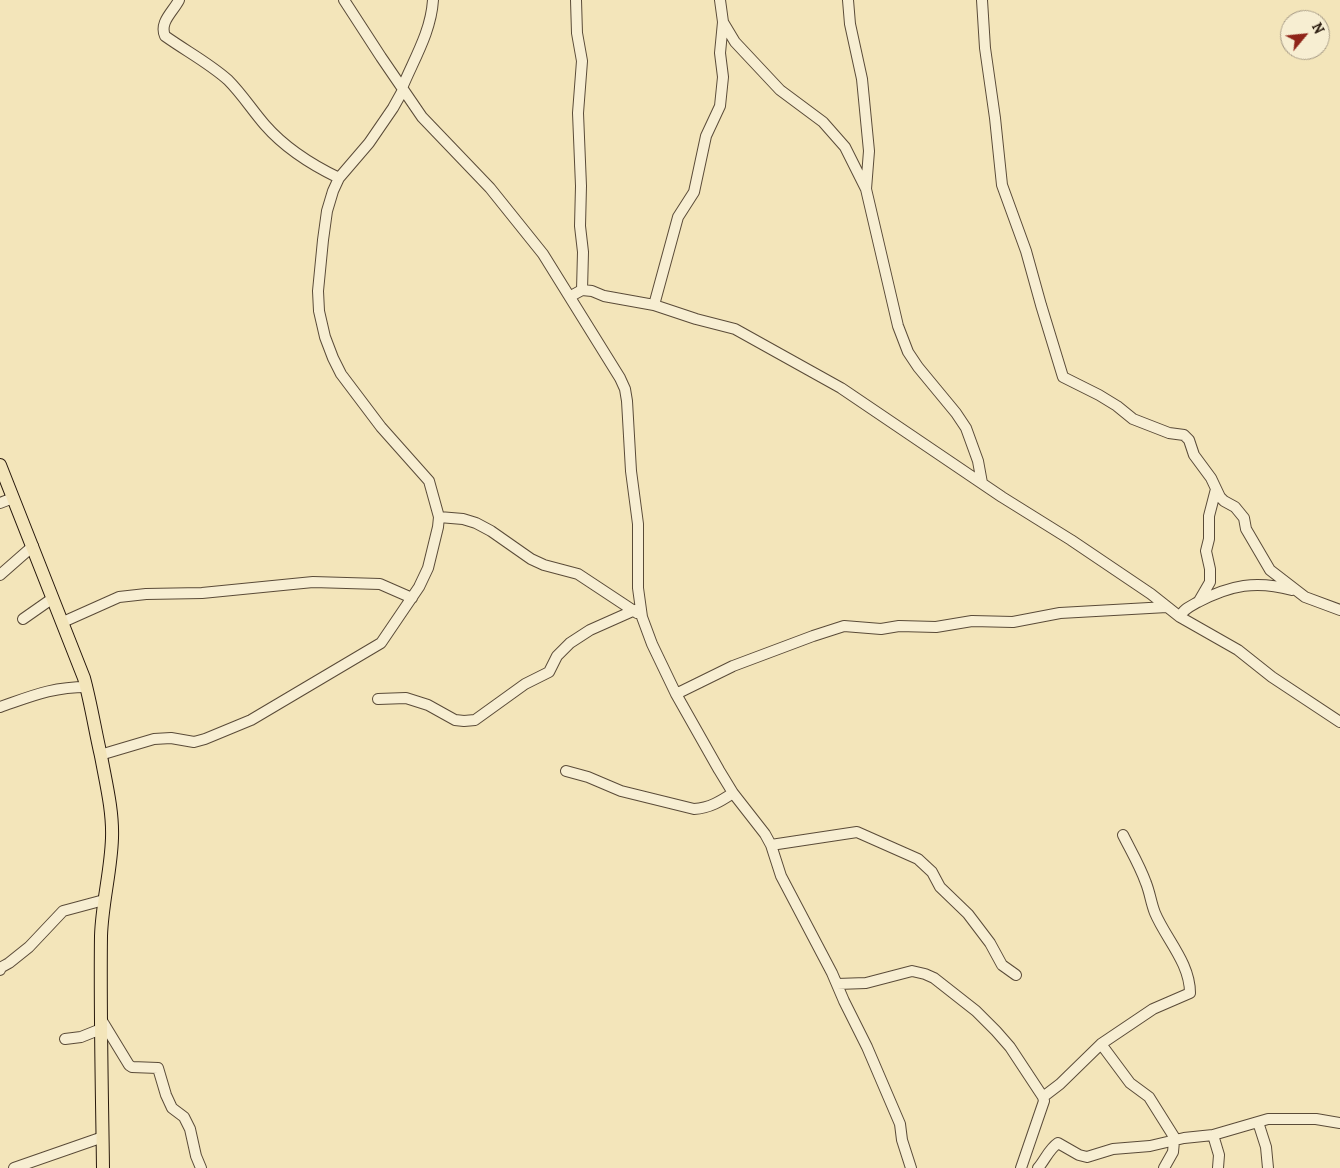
<!DOCTYPE html>
<style>
body{margin:0}
#map{position:relative;width:1340px;height:1168px;overflow:hidden;background:#f3e5ba;font-family:Alegreya,serif}
canvas{display:block}
.north{position:absolute;left:1280px;top:10px;width:50px;height:50px;box-sizing:border-box;background:#f7eed2;border:1px solid #a49883;border-radius:50%;rotate:62deg;font-size:14px;font-weight:700;line-height:20px;text-align:center;color:#27180c}
.north::after{content:'';display:block;margin:auto;width:18px;height:22px;background:#8f2418;clip-path:polygon(50% 0,100% 100%,50% 72%,0 100%)}
</style>
<div id="map">
<canvas width="1340" height="1168"></canvas>
<div class="north">N</div>
</div>
<script>
const g = document.querySelector('canvas').getContext('2d');
g.lineJoin = 'round';
function stroke(path, color, width, dash) { g.strokeStyle = color; g.lineWidth = width; g.lineCap = dash ? 'butt' : 'round'; g.setLineDash(dash || []); g.stroke(path); }
const minor = new Path2D(`
 M179,0C173,12 159,22 165,36C186,51 209,63 228,80C242,94 252,110 265,125C285,148 312,165 339,178
 M344,0L381,57L422,117L490,188L543,254L620,378L625,389L627,401L631,471L638,524V588L642,617L652,644L676,694L719,770L733,793L765,834L771,845L781,876L832,973L844,1001L867,1047L900,1124L902,1140L911,1168
 M576,0L577,33L582,61L578,113L581,186L580,226L583,252L582,290
 M720,0L723,22L735,42L780,90L823,122L845,147L866,189L898,326L908,352L918,367L956,413L966,428L978,461L982,483
 M848,0L850,24L862,79L869,151L866,189
 M982,0L985,48L995,118L1002,185L1026,251L1041,305L1063,377L1099,395L1117,406L1133,419L1169,433L1184,435L1189,440L1194,455L1211,478L1220,497L1224,501L1235,507L1244,518L1246,529L1270,570L1305,597L1340,610
 M402,88C414,59 431,32 433,0
 M571,296L582,290L592,291L604,296L654,305L696,319L735,329L841,388L1002,497L1071,540L1151,594L1180,617L1238,650L1272,677L1340,722
 M654,305L678,217L694,192L706,136L720,106L723,77L720,53L723,22
 M0,503L13,498
 M439,517L463,519L476,523L491,531L531,559L544,565L578,574L637,613
 M0,575L33,546
 M1199,601L1210,582V569L1206,551L1209,539V516L1216,489
 M1180,617C1183,609 1191,606 1198,602C1231,585 1256,580 1292,590
 M23,619L53,598
 M63,622L119,597L146,594L202,593L313,582L380,584L412,598
 M676,694L733,666L813,636L844,626L881,629L899,626L936,627L972,621L1013,622L1060,613L1167,607
 M378,699L406,698L428,705L455,720L464,721L475,720L525,684L549,672L557,656L570,643L590,630L635,610
 M0,707C32,696 52,687 87,687
 M100,755L154,739L171,738L194,742L205,739L251,720L381,643L419,587L428,568L438,527L439,517L429,481L381,427L341,374L333,358L325,337L319,311L318,291L323,240L327,211L333,191L339,178L369,143L393,108L403,90
 M566,771L588,777L621,791L694,809C710,808 721,801 733,793
 M771,845L857,832L918,859L932,872L940,887L968,914L990,943L1002,965L1016,975
 M0,970V968L9,963L29,947L63,911L104,900
 M837,984L866,983L912,971L925,974L934,978L976,1011L996,1031L1010,1047L1043,1097L1044,1101L1021,1168
 M101,1019L129,1065L132,1067L158,1068L166,1095L172,1108L184,1117L190,1129L196,1156L201,1168
 M65,1039L81,1037L101,1029
 M1101,1044L1130,1083L1149,1097L1176,1140
 M1043,1097L1060,1084L1101,1044L1153,1009L1190,993C1190,963 1166,939 1155,913C1151,903 1150,893 1146,883C1140,866 1131,851 1123,835
 M1258,1122L1266,1147L1268,1168
 M1213,1135L1219,1155L1218,1168
 M14,1168L103,1137
 M1038,1168C1045,1160 1049,1149 1058,1143L1079,1155L1087,1157L1113,1149L1150,1146L1184,1138L1213,1135L1268,1119H1316L1340,1123
 M1164,1168L1173,1152L1174,1141`);
const major = new Path2D(`
 M0,465L84,678C91,704 95,730 101,756C106,783 113,811 112,838C111,871 102,903 101,936C100,1014 102,1091 103,1168`);
stroke(minor, '#5a4b38', 12);
stroke(major, '#27180c', 14);
stroke(minor, '#f7eed2', 10);
stroke(major, '#f3e5ba', 12);
</script>
